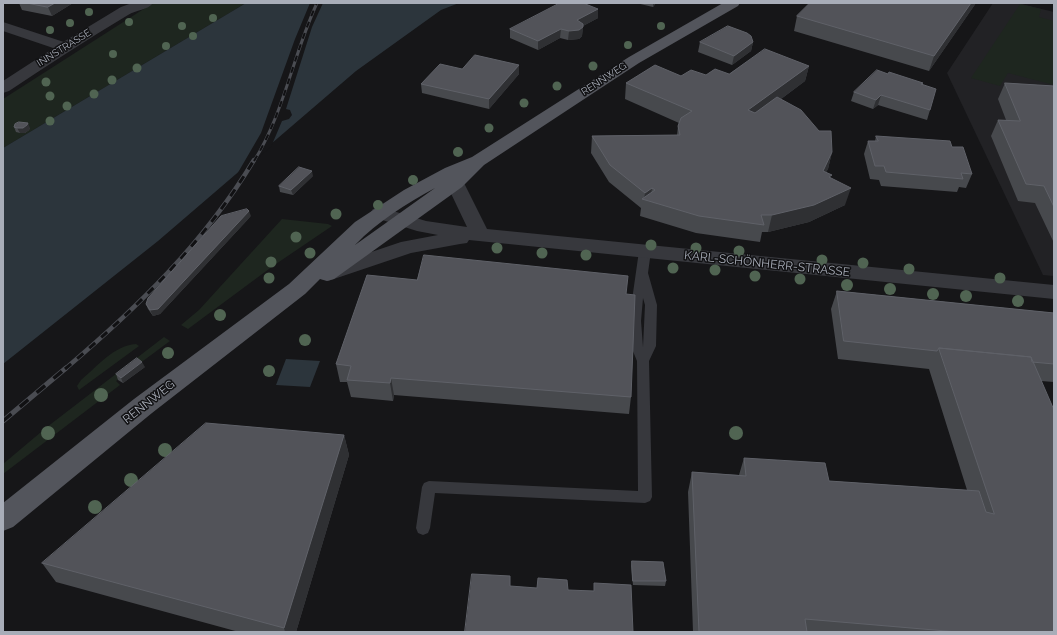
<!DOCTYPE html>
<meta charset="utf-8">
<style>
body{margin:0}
#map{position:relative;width:1057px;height:635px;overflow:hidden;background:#161618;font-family:Raleway,sans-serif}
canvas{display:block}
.frame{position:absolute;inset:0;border:4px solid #a8adb8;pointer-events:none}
</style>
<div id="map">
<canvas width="1057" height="635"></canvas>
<div class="frame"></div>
</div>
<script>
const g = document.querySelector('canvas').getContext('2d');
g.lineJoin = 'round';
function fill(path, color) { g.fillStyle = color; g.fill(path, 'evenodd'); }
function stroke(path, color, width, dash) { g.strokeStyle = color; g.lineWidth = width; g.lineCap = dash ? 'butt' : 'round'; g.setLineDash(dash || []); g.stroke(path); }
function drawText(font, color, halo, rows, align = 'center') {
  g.font = font + ' Raleway,sans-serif'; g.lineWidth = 3; g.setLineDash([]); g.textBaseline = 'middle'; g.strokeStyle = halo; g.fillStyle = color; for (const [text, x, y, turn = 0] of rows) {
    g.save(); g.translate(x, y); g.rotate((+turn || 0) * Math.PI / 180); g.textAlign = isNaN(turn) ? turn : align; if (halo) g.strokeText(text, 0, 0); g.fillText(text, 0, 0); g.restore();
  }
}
fill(new Path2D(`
 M993,3H1017L1054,12V276L1043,275L947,73Z`), '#222225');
fill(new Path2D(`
 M153,3H246L3,148V99Z
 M1020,4L1041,9L1039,17L1054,21V85L1008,73L1000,86L971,78Z
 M282,219L328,224L332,226L273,266L188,329L181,325L199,310Z
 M164,337L170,341L116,381L120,385L3,474V464L47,427Z
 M136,344L139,346L79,390L77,386L81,380C98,366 113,346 136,344Z`), '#1e261f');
fill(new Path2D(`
 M246,3H459L441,10L356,71L158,241L3,364V148Z
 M286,359L320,361L310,387L276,385Z`), '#2c353c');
fill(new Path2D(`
 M310,3H323L312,27L286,109L290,110L292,115L289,119L282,121L271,147L236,176L261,133L295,39Z`), '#161618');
fill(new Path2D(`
 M645,247L649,248L651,251L648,273L657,305L656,346L649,361L652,497L650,501L645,503L435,493L430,528L428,533L423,535L418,533L416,528L422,487L424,483L429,481L638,491L637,361L630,344L629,321L639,251L641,248ZM643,298L645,305L643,347L641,321Z`), '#37383d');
fill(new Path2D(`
 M3,22L70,44L73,47L70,50L65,52L3,31Z
 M455,177L462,179L487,229L1054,285V299L469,240L467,243L460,244L411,253L328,281L321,279L318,274L321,269L401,242L438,235L417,231L373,217L370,213L373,209L380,207L426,221L467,227L446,183L448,179Z`), '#37383d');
fill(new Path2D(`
 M132,3H153C148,10 136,10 128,15C88,39 48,65 9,91L3,93V81L60,44L121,7Z`), '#37383d');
fill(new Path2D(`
 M723,3H740L738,6L639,63L484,165L462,187L334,279L327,281L320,279L305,294L152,413L13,527L3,531V503L134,399L289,284L355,222L404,190L445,168L472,157L629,57ZM435,188L355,245C378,221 406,204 435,188Z`), '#53555c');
const railFar2 = new Path2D(`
 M254,161C284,113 293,55 317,3`);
const railFar1 = new Path2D(`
 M65,369C138,307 204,243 254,160`);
const rail = new Path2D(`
 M3,421L66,368`);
stroke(railFar2, '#4a4c52', 3);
stroke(railFar1, '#4a4c52', 4.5);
stroke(rail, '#4a4c52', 5);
stroke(railFar2, '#111113', 2, [6]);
stroke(railFar1, '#111113', 3, [8]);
stroke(rail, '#111113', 3.5, [11]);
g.fillStyle = '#506452';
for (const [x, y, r] of [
 [89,12,4],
 [213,18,4],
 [129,22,4],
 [70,23,4],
 [182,26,4],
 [661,26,4],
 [50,30,4],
 [193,36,4],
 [628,45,4],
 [166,46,4],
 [113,54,4],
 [593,66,4.5],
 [137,68,4.5],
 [112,80,4.5],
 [46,82,4.5],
 [557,86,4.5],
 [94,94,4.5],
 [50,96,4.5],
 [524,103,4.5],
 [67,106,4.5],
 [50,121,4.5],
 [489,128,4.5],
 [458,152,5],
 [413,180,5],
 [378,205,5],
 [336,214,5.5],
 [296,237,5.5],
 [651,245,5.5],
 [497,248,5.5],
 [696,248,5.5],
 [739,251,5.5],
 [310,253,5.5],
 [542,253,5.5],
 [586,255,5.5],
 [822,260,5.5],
 [271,262,5.5],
 [863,263,5.5],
 [673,268,5.5],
 [909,269,5.5],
 [715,270,5.5],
 [755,276,5.5],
 [269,278,5.5],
 [1000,278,5.5],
 [800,279,5.5],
 [847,285,6],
 [890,289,6],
 [933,294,6],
 [966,296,6],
 [1018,301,6],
 [220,315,6],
 [305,340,6],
 [168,353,6],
 [269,371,6],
 [101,395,7],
 [48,433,7],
 [736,433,7],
 [165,450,7],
 [131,480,7],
 [95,507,7]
]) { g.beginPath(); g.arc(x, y, r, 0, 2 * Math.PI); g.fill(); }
fill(new Path2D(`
 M19,3H73L52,16L22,10Z
 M636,3H656L653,7Z
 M810,3H976L929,71L794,31L797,16Z
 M598,9V18L583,26L582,36L579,39L568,40L560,38L538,50L510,38V29Z
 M700,42H753L751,51L732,65L698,52Z
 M519,65V74L489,109L422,93L421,84L462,69Z
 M809,66L805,81L781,99L832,152L828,169L826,172L831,179L845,205L809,222L768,232H762L760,242L696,233L640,216L641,208L609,182L591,153L592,136L677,135L678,126L679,123L625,99L626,83L681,76L729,74Z
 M888,74L923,83L922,85L930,110L927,120L878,105L873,109L851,101L854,92Z
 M1005,83L1054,86V243L1035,203L1018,201L991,136L998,120H1006L998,99Z
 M14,127L30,128L29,130L25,133H20L16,132Z
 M876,136L952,147L972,174L966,188L959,187L957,192L881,186L879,180L870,179L864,154L868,141H875Z
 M313,176L293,195L280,192L279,186Z
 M251,216L160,314L153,316L148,309L146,304Z
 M417,280L626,294L631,397L629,414L394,395L393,401L351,397L347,382H340L336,364Z
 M837,291L1054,313V382L1041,381L1054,632H693L688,492L692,472L739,475L744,458L829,481L967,490L929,369L838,359L831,309Z
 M145,367L123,383L118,380L116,374Z
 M344,435L349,455L296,632H239L56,582L42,563Z
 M632,561L666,581L665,586L633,585L631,566Z`), '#47494d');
fill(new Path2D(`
 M55,3H73L52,16L48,7Z
 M653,3H656L653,7Z
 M971,3H976L929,71L934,56Z
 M598,9V18L583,26L582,36L579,39L568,40L569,31L577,20Z
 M561,29L560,38L538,50V41Z
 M753,42L751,51L732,65L734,56Z
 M519,65V74L489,109V99Z
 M809,66L805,81L745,126L748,110Z
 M881,95L878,105L873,109L876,100Z
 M28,123L30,128L29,130L25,133H20L17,128Z
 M832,152L828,169L818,188L823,171Z
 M312,171L313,176L293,195L291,190Z
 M652,188L650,201L644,199L645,193Z
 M851,188L845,205L809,222L768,232L772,215Z
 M249,211L251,216L160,314L153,316L150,310Z
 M142,362L145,367L123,383L121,378Z
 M391,378L394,395L393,401L390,383Z
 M344,435L349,455L296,632H285L284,628Z`), '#2f3033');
const building = new Path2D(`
 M27,3H55L48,7Z
 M560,3H583L598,9L577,20L583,24V27L579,30L569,31L561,29L538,41L510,29Z
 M810,3H971L934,56L797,16Z
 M728,26L747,33L751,36L753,42L734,56L700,42Z
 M765,49L809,66L748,110L755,113L777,97L801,110L819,131H831L832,152L823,171L832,175L829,177L851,188L814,205L772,215H761L764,225L699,216L642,199L655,190L652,188L645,193L610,165L592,136L680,135L678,126L681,118L692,111L626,83L655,65L681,76L691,70L706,75L715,69L729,74Z
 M475,55L519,65L489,99L421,84L440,64L462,69Z
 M877,70L888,74L889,72L923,83L921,84L936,89L930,110L881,95L876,100L854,92Z
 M1005,83L1054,86V207L1044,186L1026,184L998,120L1020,121Z
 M19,122L28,123L27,125L23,128H17L14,127L15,124Z
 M876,136L950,141L952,147H963L972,174L961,173L963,179L886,172L884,166H875L868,141H878Z
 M299,167L312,171L291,190L279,186Z
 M247,209L249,211L158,309L150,310L146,304L148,298L221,216Z
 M424,255L628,276L626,294L635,295L631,397L391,378L390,383L347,380L351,366L336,364L367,275L417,280Z
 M837,291L1054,313V364L1032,362L1031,357L939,348L937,351L844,341Z
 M939,348L1031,357L1054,410V632H958L805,619L807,632H699L692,472L746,476L744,458L825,463L829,481L979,491L986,512L994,514Z
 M137,358L142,362L121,378L116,374Z
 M206,423L344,435L284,628L42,563Z
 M632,561L663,562L666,581H633Z
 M472,574L510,576V586L537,588L538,578L567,580L568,590L594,591V583L631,585L633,632H465Z`);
fill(building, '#525359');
stroke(building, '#5f6168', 1);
drawText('10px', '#a8adb8', '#111113', [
 ["INNSTRASSE",64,48,-32],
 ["RENNWEG",604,79,-33]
]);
drawText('12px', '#a8adb8', '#111113', [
 ["KARL-SCHÖNHERR-STRASSE",767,264,6],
 ["RENNWEG",149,402,-38]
]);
</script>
